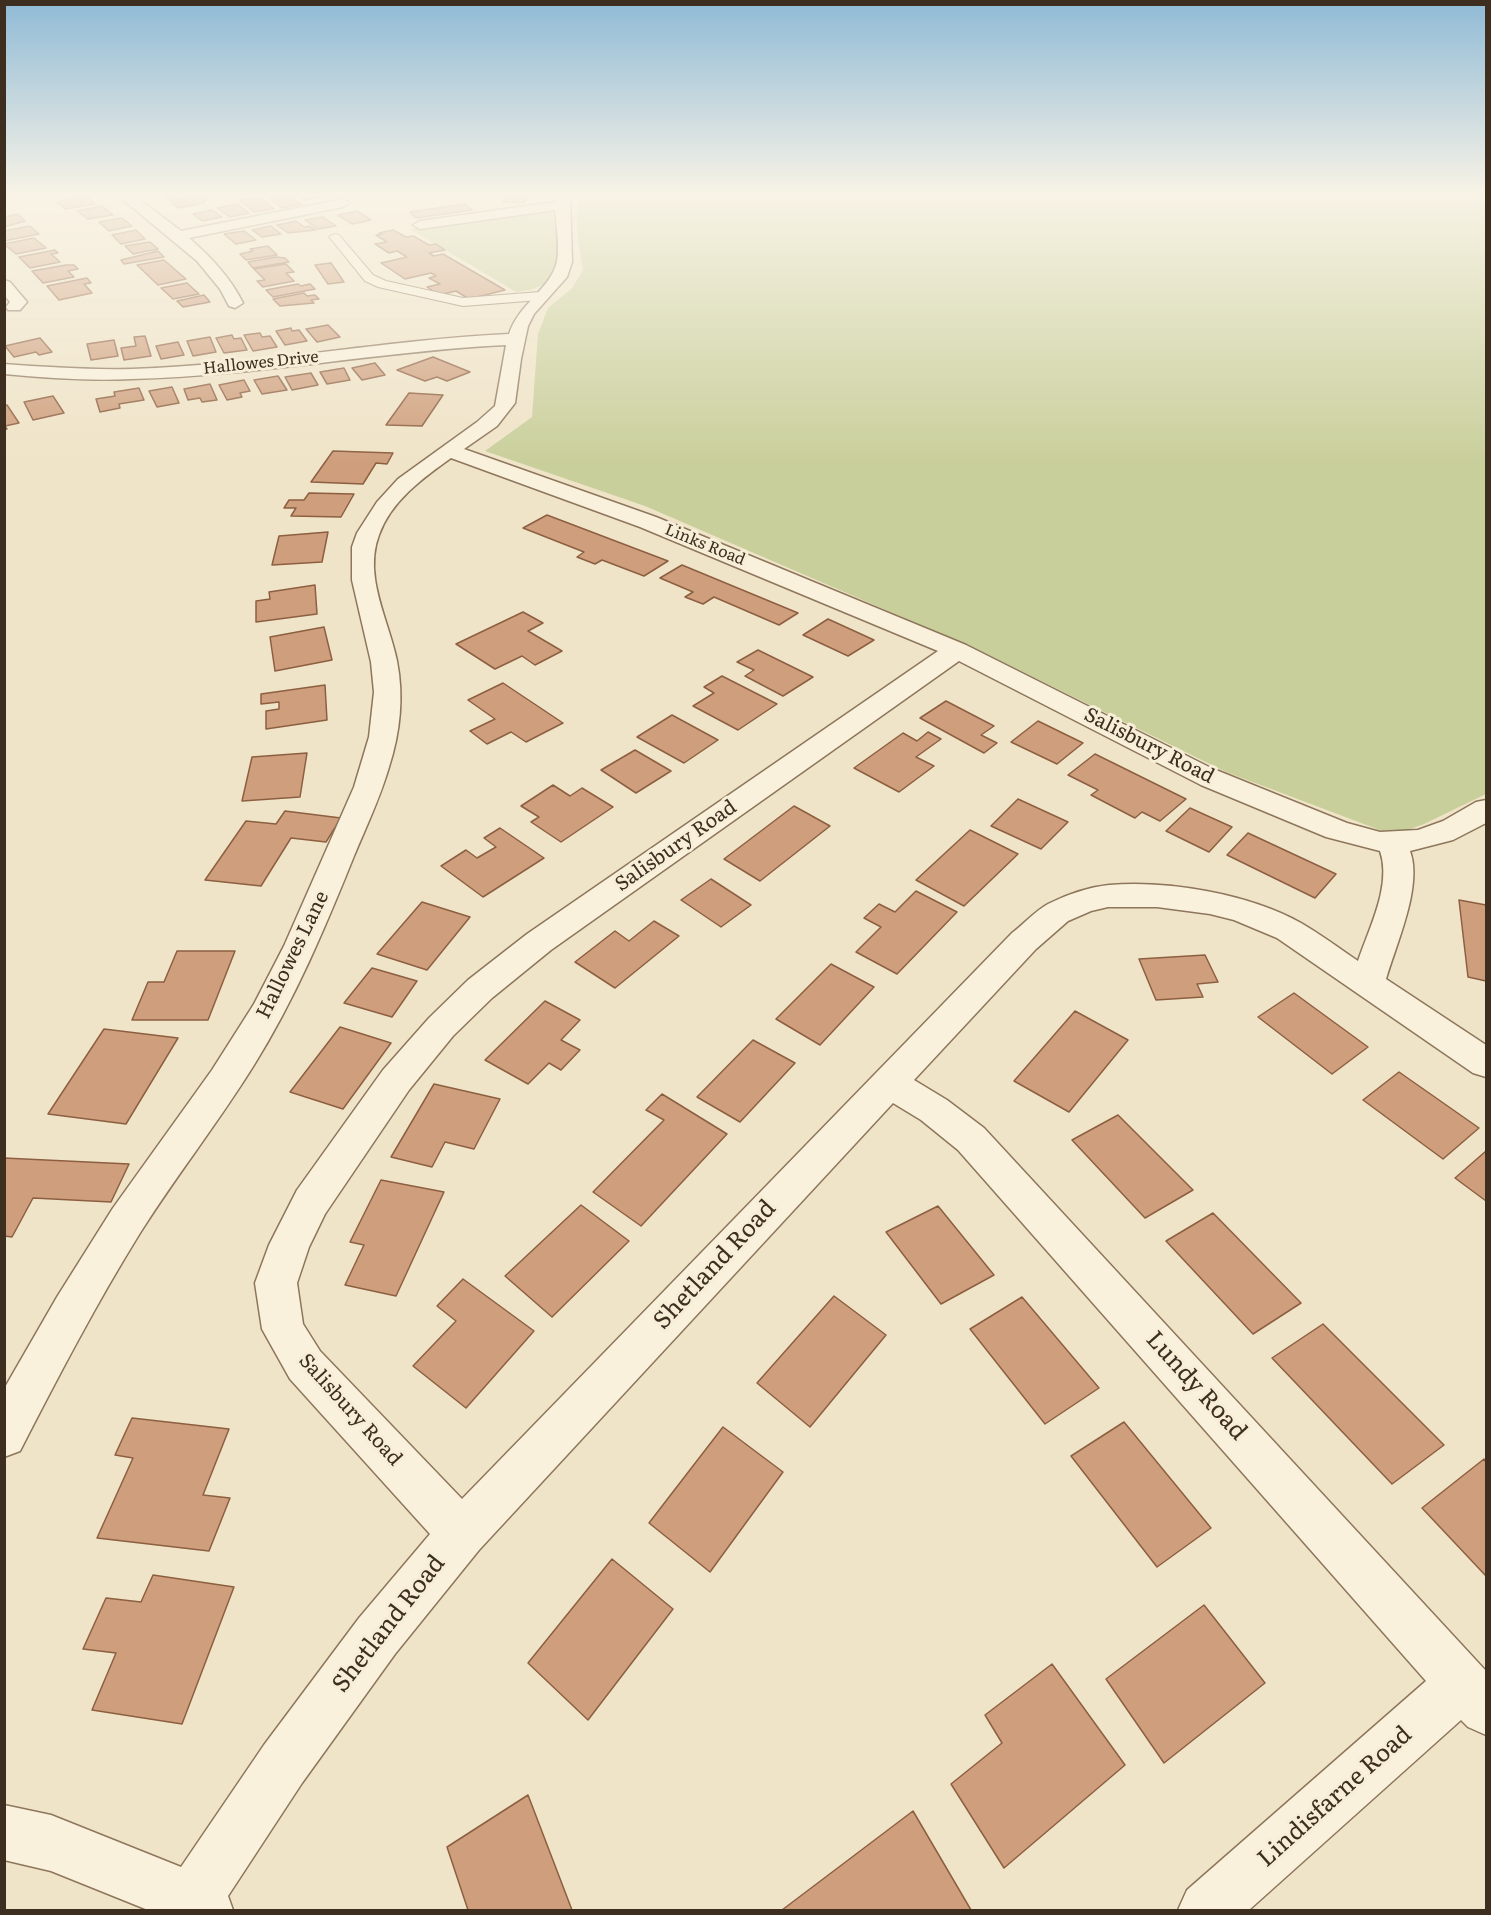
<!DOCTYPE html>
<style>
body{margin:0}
#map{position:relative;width:1491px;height:1915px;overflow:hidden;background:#f0e4c8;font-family:Literata,serif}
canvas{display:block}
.frame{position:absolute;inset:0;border:6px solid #3d2e20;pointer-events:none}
</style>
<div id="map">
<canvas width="1491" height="1915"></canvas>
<div class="frame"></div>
</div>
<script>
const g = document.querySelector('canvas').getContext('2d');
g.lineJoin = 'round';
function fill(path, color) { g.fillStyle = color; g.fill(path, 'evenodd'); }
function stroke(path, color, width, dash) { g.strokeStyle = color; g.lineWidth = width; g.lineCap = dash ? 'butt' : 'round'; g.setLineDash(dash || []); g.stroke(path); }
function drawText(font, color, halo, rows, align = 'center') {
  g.font = font + ' Literata,serif'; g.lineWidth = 6; g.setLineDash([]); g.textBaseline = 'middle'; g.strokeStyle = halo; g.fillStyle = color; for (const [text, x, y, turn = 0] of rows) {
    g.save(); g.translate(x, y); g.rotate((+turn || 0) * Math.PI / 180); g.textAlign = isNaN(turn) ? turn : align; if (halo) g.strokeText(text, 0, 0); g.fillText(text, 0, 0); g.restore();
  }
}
fill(new Path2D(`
 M580,193H1486V794L1424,824L1393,835L1226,772L974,648L645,506L485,451L532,417L538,334L548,308L572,288L583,270C579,246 573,217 580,193Z
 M551,208C559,249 572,287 516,292L410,229Z`), '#c9cf9b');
const building = new Path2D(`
 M181,193H199L202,195L170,201L164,196Z
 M294,193H315L321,197L305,200Z
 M506,193H529L525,202H502Z
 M287,194L301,204L282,208L270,199Z
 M86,195L95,204L65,209L57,202Z
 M203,197L207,200L202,201L204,203L178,208L172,203Z
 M252,198L262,199L274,209L254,212L240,200Z
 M237,204L249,213L230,217L217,208Z
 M465,204L472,210L416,218L410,212Z
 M102,206L113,215L88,219L77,211Z
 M212,210L222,217L202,221L193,214Z
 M357,211L371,220L352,224L338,215Z
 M18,214L25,221L4,227V217Z
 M323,217L336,226L318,229L305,220Z
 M122,218L132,226L109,231L99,222Z
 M296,221L304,227L309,226L316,230L288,233L277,225Z
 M30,226L39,234L4,241V231Z
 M271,226L281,234L262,237L252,230Z
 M136,230L145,239L121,244L112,235Z
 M393,230L406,237L413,236L429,245L436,244L445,250L429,253L434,256L443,254L505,290L469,299L456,291L439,295L427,287L440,284L429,278L436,276L431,273L405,279L381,263L407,257L397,251L389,253L375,244L387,242L376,235L382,234L379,233Z
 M244,231L256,240L236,244L224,234Z
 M34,238L46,248L16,254L4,244Z
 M150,242L158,249L133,254L125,246Z
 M268,246L277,255L246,260L240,254L253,251L250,249Z
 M55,250L58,253L51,254L60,262L30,268L19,257Z
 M158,251L164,257L124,264L121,260Z
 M276,257L285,258L289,262L253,268L248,262Z
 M164,260L186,279L158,285L137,265Z
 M331,263L344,282L328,284L315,265Z
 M286,264L294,272L286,273L294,281L263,287L257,281L265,280L254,269Z
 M66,265H74L78,269L68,271L74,277L43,283L32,271Z
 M87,278L91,283L84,284L92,293L59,300L47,286Z
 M187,283L199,294L173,299L161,288Z
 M298,284L301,286L310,284L315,289L273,297L266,290Z
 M304,293L307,296L315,295L319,299L311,300L314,303L280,306L273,299Z
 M204,295L210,302L183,307L177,301Z
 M328,325L340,337L317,342L306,329Z
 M291,328L292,331L299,330L307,341L285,345L276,331Z
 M260,333L262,337L270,336L277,347L253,351L244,335Z
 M232,335L234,339L241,338L247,350L224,353L216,338Z
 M145,336L151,356L124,360L121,348L136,346L134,337Z
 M210,337L216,352L193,356L187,341Z
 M40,338L52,352L39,355L36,352L14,357L5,346Z
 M114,340L118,356L91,360L87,344Z
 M178,342L184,355L161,359L156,346Z
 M433,357L470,372L447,381L437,377L425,381L397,370Z
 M375,363L385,375L362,380L352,368Z
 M344,368L350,380L327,384L320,372Z
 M311,373L318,385L292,390L285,377Z
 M278,376L287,390L262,394L254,380Z
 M244,380L250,391L240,393L242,397L227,400L219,385Z
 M210,384L217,400L202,402L200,398L188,400L184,389Z
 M172,387L179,403L157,407L149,391Z
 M139,388L144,400L119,404L120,408L100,412L96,399L115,396L114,392Z
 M409,393L443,395L422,426L386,425Z
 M53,396L64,413L33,420L24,402Z
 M7,405L19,423L5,426L7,429L4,430V406Z
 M333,451L393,453L387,464L376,463L363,484L311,482Z
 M309,493L354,494L341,517L291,516L296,508H284L289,500H304Z
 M547,515L668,561L644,576L602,560L595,564L577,557L584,552L523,528Z
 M328,532L322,562L272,565L279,536Z
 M682,565L798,613L779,625L714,597L703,604L685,597L693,592L660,578Z
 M315,585L317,614L256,622V601L270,599L269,592Z
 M523,612L543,623L528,631L562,651L535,665L522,656L495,669L456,644Z
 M828,619L874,640L848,656L803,635Z
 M324,627L332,660L275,671L270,637Z
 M758,650L813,677L783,696L745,676L754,670L737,662Z
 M722,676L777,704L738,730L693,706L714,693L704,687Z
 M503,683L563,723L526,742L511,732L487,744L470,731L495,719L468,700Z
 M325,685L327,720L266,729V711L279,709V702L261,704V694Z
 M946,701L994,726L981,735L997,743L984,753L920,718Z
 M672,715L718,740L684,763L637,737Z
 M1038,721L1083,743L1057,764L1011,742Z
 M928,732L941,739L916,757L934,766L899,792L854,768L903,733L917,741Z
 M635,750L671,771L636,793L601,770Z
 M307,753L300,797L242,801L252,757Z
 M1095,754L1186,799L1160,821L1142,812L1135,818L1091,795L1098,790L1068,775Z
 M553,785L570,796L582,788L613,807L561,842L531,822L539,817L521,806Z
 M1018,799L1068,822L1041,849L991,826Z
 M794,806L830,826L760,881L724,859Z
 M1190,808L1232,827L1209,852L1166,831Z
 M285,811L341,818L326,842L291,838L261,886L205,880L246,821L276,824Z
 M500,828L544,858L483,897L441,866L466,850L477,858L496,847L484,838Z
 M970,830L1018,854L964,906L916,880Z
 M1248,833L1336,874L1315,898L1227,855Z
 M711,879L751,905L721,927L681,900Z
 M916,891L957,912L897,974L856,952L881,927L864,918L879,904L895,912Z
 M1459,900L1486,905V981L1468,977Z
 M422,902L470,917L427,970L377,954Z
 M654,921L679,936L615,988L575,962L615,931L629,941Z
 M177,951H235L208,1020H132L148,982H164Z
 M1205,955L1218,982L1197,984L1203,997L1156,1000L1139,959Z
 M831,964L874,987L820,1045L776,1019Z
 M372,968L417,981L392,1017L344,1003Z
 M1294,993L1368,1047L1332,1074L1258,1017Z
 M545,1001L580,1020L561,1040L580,1050L561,1070L549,1063L528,1084L485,1060Z
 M1075,1011L1128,1040L1069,1112L1014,1081Z
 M340,1027L391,1043L343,1109L290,1092Z
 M104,1029L178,1038L126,1124L48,1114Z
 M753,1040L795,1063L740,1122L697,1097Z
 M1399,1072L1479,1128L1443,1159L1363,1100Z
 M434,1084L500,1099L474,1149L445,1142L432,1167L391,1157Z
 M662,1094L727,1134L641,1226L593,1192L664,1120L646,1110Z
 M1118,1115L1193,1190L1145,1218L1072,1140Z
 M1486,1151V1201L1455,1178Z
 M4,1158L129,1164L111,1202L33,1198L12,1237L4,1236Z
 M381,1180L444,1192L396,1296L345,1285L364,1245L350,1242Z
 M581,1205L629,1241L552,1317L505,1276Z
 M938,1206L994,1275L941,1304L886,1232Z
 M1213,1213L1301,1303L1253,1334L1166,1241Z
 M463,1279L534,1331L466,1408L413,1366L456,1321L437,1306Z
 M834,1296L886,1335L810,1427L757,1383Z
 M1022,1297L1099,1388L1045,1424L970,1329Z
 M1323,1324L1444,1445L1392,1484L1272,1358Z
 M132,1418L229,1429L203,1495L230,1498L209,1551L97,1538L133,1458L115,1455Z
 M1124,1422L1211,1528L1157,1567L1071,1456Z
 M723,1427L783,1472L710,1572L649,1523Z
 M1484,1459L1486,1462V1576L1422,1508Z
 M612,1559L673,1609L588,1720L528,1663Z
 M153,1575L234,1587L182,1724L92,1710L116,1653L83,1649L106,1598L141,1602Z
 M1204,1605L1265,1683L1164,1763L1106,1679Z
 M1052,1664L1125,1765L1004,1868L951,1784L1002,1743L985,1715Z
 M528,1795L572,1910H468L447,1847Z
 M913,1811L971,1910H782Z`);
fill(building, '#cf9f7d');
stroke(building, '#8d5f41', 1.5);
const service = new Path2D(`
 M335,234L339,235L373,275L386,281L463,298L540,292L546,296L540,300L463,306L378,287L365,281L331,239L329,237Z`);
const minor = new Path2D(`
 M115,193H131L181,231L343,199L350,203L343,207L189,238C211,257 230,277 243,303L235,308L229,306L220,289L197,261Z
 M556,193H570L572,262L567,277L534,314L528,326L521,359L515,403L497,426L464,449L656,517L966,645L1211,768L1347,823L1380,832L1418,830L1443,821L1476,802L1486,800V823L1453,840L1410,851C1423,886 1396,944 1386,979L1486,1045V1077L1473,1073L1277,938L1234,920L1210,914L1157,907H1108L1091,911L1068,921L1036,949L914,1080L947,1100L984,1128L1486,1671V1735L1468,1727L1461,1720L1249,1910H1178L1187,1890L1426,1681L958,1150L921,1120L893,1103L479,1550L395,1654L302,1783L228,1896L233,1910H148L51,1871L4,1860V1805L51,1815L181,1867L264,1745L359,1618L430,1534L290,1379L262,1329L255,1283L269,1245L297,1190L383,1070L429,1018L468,980L527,934L938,651L640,527L451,458C423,478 391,501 379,535C363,576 389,621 397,661C404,697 400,733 389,767C380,798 366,827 354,856C325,928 295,999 254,1065C218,1123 176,1176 140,1233C96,1304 58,1377 20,1451L4,1457V1389L57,1297L113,1208L212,1070L254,1004L284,946L354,787L369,737L374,692L371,662L352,580V547L357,533L377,502L398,479L477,422L495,406L506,345C381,351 257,376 132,379C89,381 47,378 4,374V364C47,367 89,370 132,369C258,365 383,340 509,334C519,303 552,288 557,261C560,245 556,227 555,210L420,229L413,225L420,221L555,202ZM959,661L1201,785L1326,837L1380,851C1392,885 1369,928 1358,961C1339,948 1320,934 1301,923C1249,894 1168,880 1109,885C1089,887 1066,895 1048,904C1035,911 1024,924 1012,933L462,1499L320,1351L303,1324L297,1283L309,1247L325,1214L409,1090L453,1036L492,998L551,950Z
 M4,280L10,282L27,302L20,310H8L6,307L10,302L4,295Z`);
stroke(service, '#8d765c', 2);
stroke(minor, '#8d765c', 3);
fill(service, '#faf1dc');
fill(minor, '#faf1dc');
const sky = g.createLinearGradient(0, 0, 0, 462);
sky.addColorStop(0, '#8fbad6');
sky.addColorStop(0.42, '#f8f3e6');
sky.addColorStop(1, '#f8f3e600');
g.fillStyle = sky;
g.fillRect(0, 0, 1491, 462);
drawText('16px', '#3d2e20', '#f7eed8', [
 ["Hallowes Drive",261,363,-6],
 ["Links Road",705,545,22]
]);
drawText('20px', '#3d2e20', '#f7eed8', [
 ["Salisbury Road",1149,746,27],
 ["Salisbury Road",676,846,-35],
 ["Hallowes Lane",293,955,-64],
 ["Salisbury Road",350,1410,48]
]);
drawText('24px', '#3d2e20', '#f7eed8', [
 ["Shetland Road",715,1265,-47],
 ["Lundy Road",1196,1386,48],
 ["Shetland Road",389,1624,-52],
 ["Lindisfarne Road",1335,1797,-42]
]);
</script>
